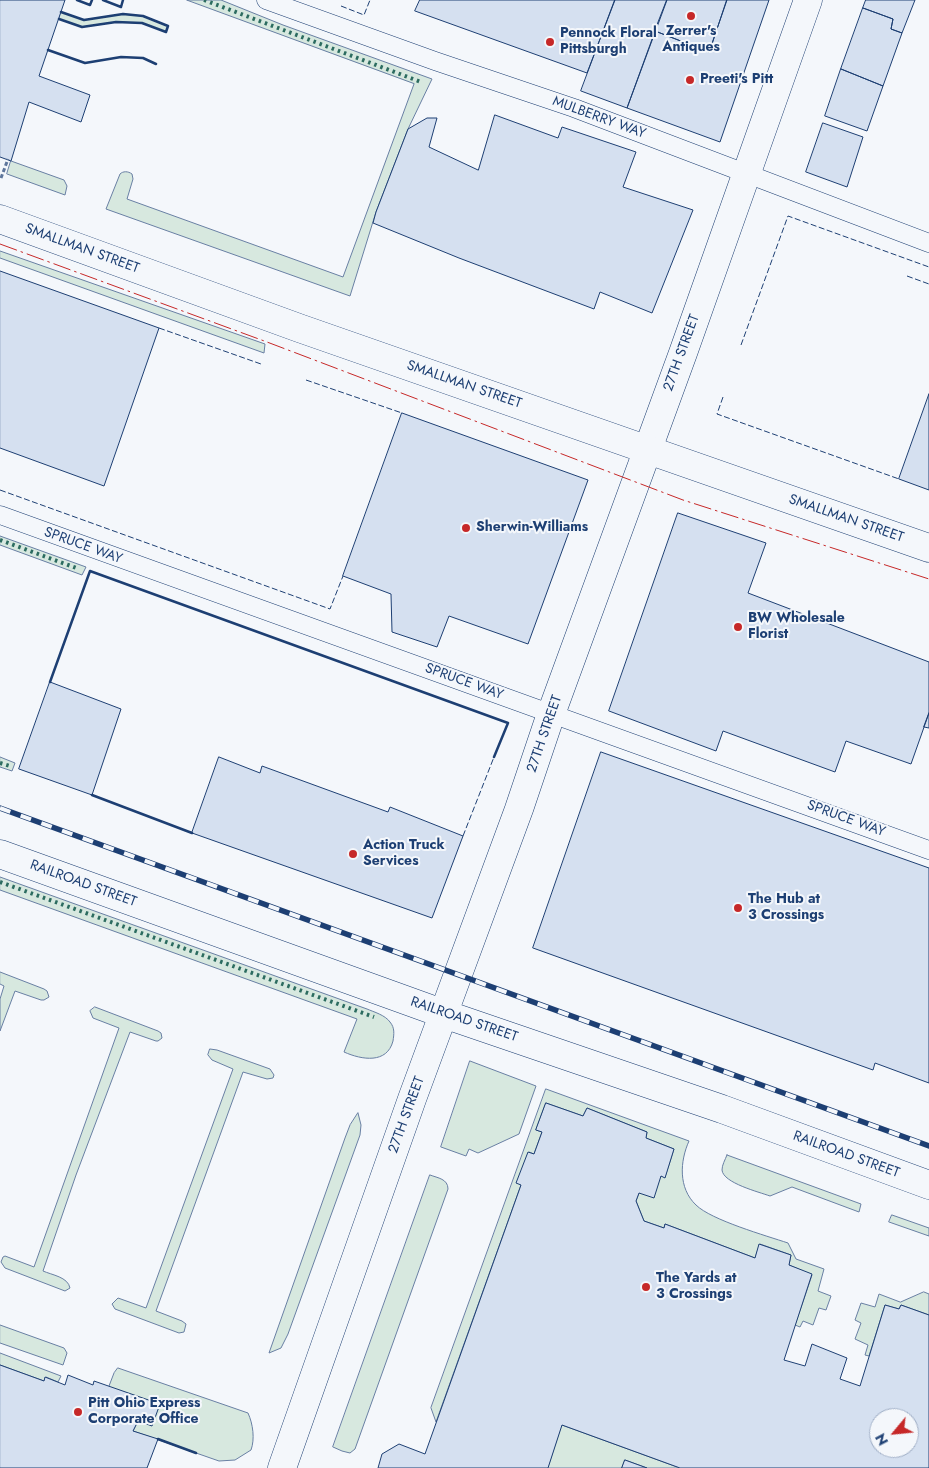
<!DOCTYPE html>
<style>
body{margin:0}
#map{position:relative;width:929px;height:1468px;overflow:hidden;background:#f4f7fb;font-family:Jost,sans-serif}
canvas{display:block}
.north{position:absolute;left:869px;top:1408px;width:50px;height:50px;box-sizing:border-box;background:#f4f7fb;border:1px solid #9eadc5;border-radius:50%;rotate:242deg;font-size:14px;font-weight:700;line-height:20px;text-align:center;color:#1d3f73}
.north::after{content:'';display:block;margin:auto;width:18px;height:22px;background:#c62828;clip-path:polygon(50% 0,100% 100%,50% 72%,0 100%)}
</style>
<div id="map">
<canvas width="929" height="1468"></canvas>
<div class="north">N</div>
</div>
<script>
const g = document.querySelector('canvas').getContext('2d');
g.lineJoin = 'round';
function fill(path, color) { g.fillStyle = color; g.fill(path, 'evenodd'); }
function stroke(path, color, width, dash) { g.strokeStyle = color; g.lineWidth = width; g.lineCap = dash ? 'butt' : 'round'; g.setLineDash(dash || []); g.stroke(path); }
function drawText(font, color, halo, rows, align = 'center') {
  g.font = font + ' Jost,sans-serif'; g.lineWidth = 4; g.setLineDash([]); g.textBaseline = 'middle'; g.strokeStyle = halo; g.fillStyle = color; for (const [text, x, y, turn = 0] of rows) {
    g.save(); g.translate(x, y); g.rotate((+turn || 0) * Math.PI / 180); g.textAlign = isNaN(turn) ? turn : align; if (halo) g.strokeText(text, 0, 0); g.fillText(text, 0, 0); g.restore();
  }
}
const green = new Path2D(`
 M187,0H221L283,25L432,79L408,129L376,212L350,296L106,209L120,174C123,171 128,171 132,174L133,179L127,199L343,277L414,84Z
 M61,12L84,20L123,14L143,16L168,26L166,32L142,23L116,22L82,27L59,19Z
 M11,161L64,180L67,186L65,195L7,174Z
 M0,251L265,344L264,353L0,258Z
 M0,536L86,567L82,575L0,545Z
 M0,757L15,763L12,771L0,767Z
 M0,877L367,1009C374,1012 385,1015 390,1022C395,1028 394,1034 393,1041C387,1064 362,1060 344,1052L357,1019L0,890Z
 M0,972L44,989L47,991L49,997L44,1000H41L15,991L0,1031V999L4,986L0,984Z
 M95,1007L158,1031L161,1033L162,1038L158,1041H156L130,1032L76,1175L43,1271C52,1275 68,1277 70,1288L65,1291L5,1268L1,1262L3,1257L5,1256L34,1267L119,1028L93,1018L90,1011Z
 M210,1049L217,1050L270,1069L274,1075L273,1078L267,1079L243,1072L156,1311L182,1321L186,1324L184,1332L179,1333L115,1309L112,1304L118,1298L146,1308L233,1069L212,1060L208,1055Z
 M470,1061L536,1086L519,1134L478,1153L469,1149L466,1156L441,1147Z
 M546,1089L689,1141C680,1161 678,1188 696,1205C711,1220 767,1236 788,1243L796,1259L824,1269L818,1291L831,1296L826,1310L819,1308L813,1325L803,1321L800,1327L795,1325L812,1275L789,1265L791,1255L760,1244L755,1258L665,1224L664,1228L644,1221L636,1201L639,1193L661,1176L665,1177L674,1149L646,1138L647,1132L587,1108L583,1116L546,1103L536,1130L542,1132L534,1154L529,1152L521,1185L436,1422L431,1408Z
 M358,1113L361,1125L360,1135L288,1334L281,1348L269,1353L345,1138L350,1125Z
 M727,1155L861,1204L859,1212L792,1187L770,1196C759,1192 723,1183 722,1170C722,1165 725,1160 727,1155Z
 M430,1175C438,1178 448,1179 448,1189L355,1449L350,1453L342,1451L333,1447Z
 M892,1215L929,1228V1236L889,1222Z
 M924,1292L929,1294V1315L901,1305L899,1309L885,1305L869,1356L865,1355L868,1345L855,1339L861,1323L855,1320L861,1303L875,1307L879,1294L900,1302Z
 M0,1325L64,1348L67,1353L63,1365L0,1343Z
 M0,1353L61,1376L58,1382L46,1377L44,1381L0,1365Z
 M118,1368L248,1413C253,1424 255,1439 251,1450L235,1460L219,1461L133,1431L138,1421L109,1386L114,1373Z
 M562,1425L680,1468H647L625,1460L622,1468H548Z`);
fill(green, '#d7e8df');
stroke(green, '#687fa3', 1);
const building = new Path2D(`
 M0,0H65L39,76L90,95L81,122L29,102L11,161L0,157Z
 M420,0H615L587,73L415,11Z
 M615,0H667L627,108L581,91Z
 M667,0H727L709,52L655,31Z
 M727,0H769L720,142L627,108L655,31L709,52Z
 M866,0H915L902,33L891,29L893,19L863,8Z
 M863,8L893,19L891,29L902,33L883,86L841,69Z
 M841,69L883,86L867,131L825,116Z
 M495,115L558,138L562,127L636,152L623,187L693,210L652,313L600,292L594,309L459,258L373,223L376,212L408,129L427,118H437L429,147L478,170Z
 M823,123L863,137L847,187L806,172Z
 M0,271L159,328L104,486L0,448Z
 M929,394V490L899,479Z
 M402,413L588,480L528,644L449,616L437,647L392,632L391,594L343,576Z
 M678,513L766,543L748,593L929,662V713L911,764L846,741L835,772L723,731L716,751L609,711Z
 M50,682L121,709L92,795L19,769Z
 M929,713V728L924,727Z
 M601,752L929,868V1083L875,1063L873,1070L533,948Z
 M219,757L260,773L262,766L388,812L390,807L463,836L432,918L192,833Z
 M546,1103L583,1116L587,1108L647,1132L646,1138L674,1149L665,1178L661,1176L654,1198L639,1193L636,1201L644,1221L664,1228L665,1224L755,1258L759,1244L791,1255L789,1265L812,1274L784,1360L805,1366L812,1344L847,1358L840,1379L860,1386L885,1305L899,1309L901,1305L929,1315V1468H680L562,1425L548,1468H378L382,1454L399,1444L425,1454L521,1185L516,1183L528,1152L534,1154L542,1132L536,1130ZM879,1418H909V1448H879Z
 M0,1365L44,1381L45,1377L65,1385L68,1375L93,1385L94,1381L160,1404L152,1426L138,1421L133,1431L158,1439L147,1468H0Z
 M625,1460L647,1468H622Z`);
fill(building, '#d5e0f0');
stroke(building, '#1d3f73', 1);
const service = new Path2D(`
 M266,0L435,61L574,108L929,243
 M0,515L929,850`);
const minor = new Path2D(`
 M0,854L444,1014L722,1109L929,1185
 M282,1468L412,1099L519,809L551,714L683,353L808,0`);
const tertiary = new Path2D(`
 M0,219L299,328L929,548`);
stroke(service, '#1d3f73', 19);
stroke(minor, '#1d3f73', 29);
stroke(tertiary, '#1d3f73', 29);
stroke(new Path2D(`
 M1,178L8,159`), '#5e769c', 3, [4, 2.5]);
stroke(service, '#f4f7fb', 18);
stroke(minor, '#f4f7fb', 28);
stroke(tertiary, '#f4f7fb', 28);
const rail = new Path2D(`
 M0,808L929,1146`);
stroke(rail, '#1d3f73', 5.5);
stroke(rail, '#f4f7fb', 4, [11]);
stroke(new Path2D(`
 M204,0L421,82
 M0,540L79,569
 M0,763L10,766
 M0,882L374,1017`), '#2c6c60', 4, [2.5, 4]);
stroke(new Path2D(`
 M341,6L364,15L370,0
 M907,276L929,284
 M159,328L261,364
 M741,345L788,216L929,267
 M306,380L402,413
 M723,397L717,414L899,479
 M0,490L330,609L343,576
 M463,836L494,757`), '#1d3f73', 1, [6, 2.5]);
stroke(new Path2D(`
 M77,0L90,5L92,0
 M103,0L121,7L123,0
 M59,19L82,27L116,22L142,23L166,32L168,26L143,16L123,14L84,20L61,12
 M48,50L85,63L121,57L143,58L156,64
 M50,682L90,571L508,723L494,757
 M92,795L192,833
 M158,1439L196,1453`), '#1d3f73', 2.5);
stroke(new Path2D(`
 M0,244L267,342L683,500L929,579`), '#c62828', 1, [18, 4, 2.5, 4]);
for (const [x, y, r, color] of [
 [691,16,5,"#c62828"],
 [550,42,5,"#c62828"],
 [690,80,5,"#c62828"],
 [466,528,5,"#c62828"],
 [738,627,5,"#c62828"],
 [353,854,5,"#c62828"],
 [738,908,5,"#c62828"],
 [646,1287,5,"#c62828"],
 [78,1412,5,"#c62828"]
]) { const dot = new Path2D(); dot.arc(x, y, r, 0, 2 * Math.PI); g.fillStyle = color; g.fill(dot); stroke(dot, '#f4f7fb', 2); }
drawText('bold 14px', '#1d3f73', '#f4f7fb', [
 ["Zerrer's",691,32,"center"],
 ["Antiques",691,48,"center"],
 ["Pennock Floral",560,34],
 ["Pittsburgh",560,50],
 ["Preeti's Pitt",700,80],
 ["Sherwin-Williams",476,528],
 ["BW Wholesale",748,619],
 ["Florist",748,635],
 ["Action Truck",363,846],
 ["Services",363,862],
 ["The Hub at",748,900],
 ["3 Crossings",748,916],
 ["The Yards at",656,1279],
 ["3 Crossings",656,1295],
 ["Pitt Ohio Express",88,1404],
 ["Corporate Office",88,1420]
], 'left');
drawText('14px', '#1d3f73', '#f4f7fb', [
 ["MULBERRY WAY",599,118,20],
 ["SMALLMAN STREET",82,249,20],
 ["27TH STREET",682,353,-70],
 ["SMALLMAN STREET",464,385,19],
 ["SMALLMAN STREET",846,519,19],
 ["SPRUCE WAY",83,546,20],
 ["SPRUCE WAY",464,682,20],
 ["27TH STREET",545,734,-71],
 ["SPRUCE WAY",846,819,20],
 ["RAILROAD STREET",83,884,20],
 ["RAILROAD STREET",464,1020,19],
 ["27TH STREET",407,1115,-70],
 ["RAILROAD STREET",846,1155,20]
]);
</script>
